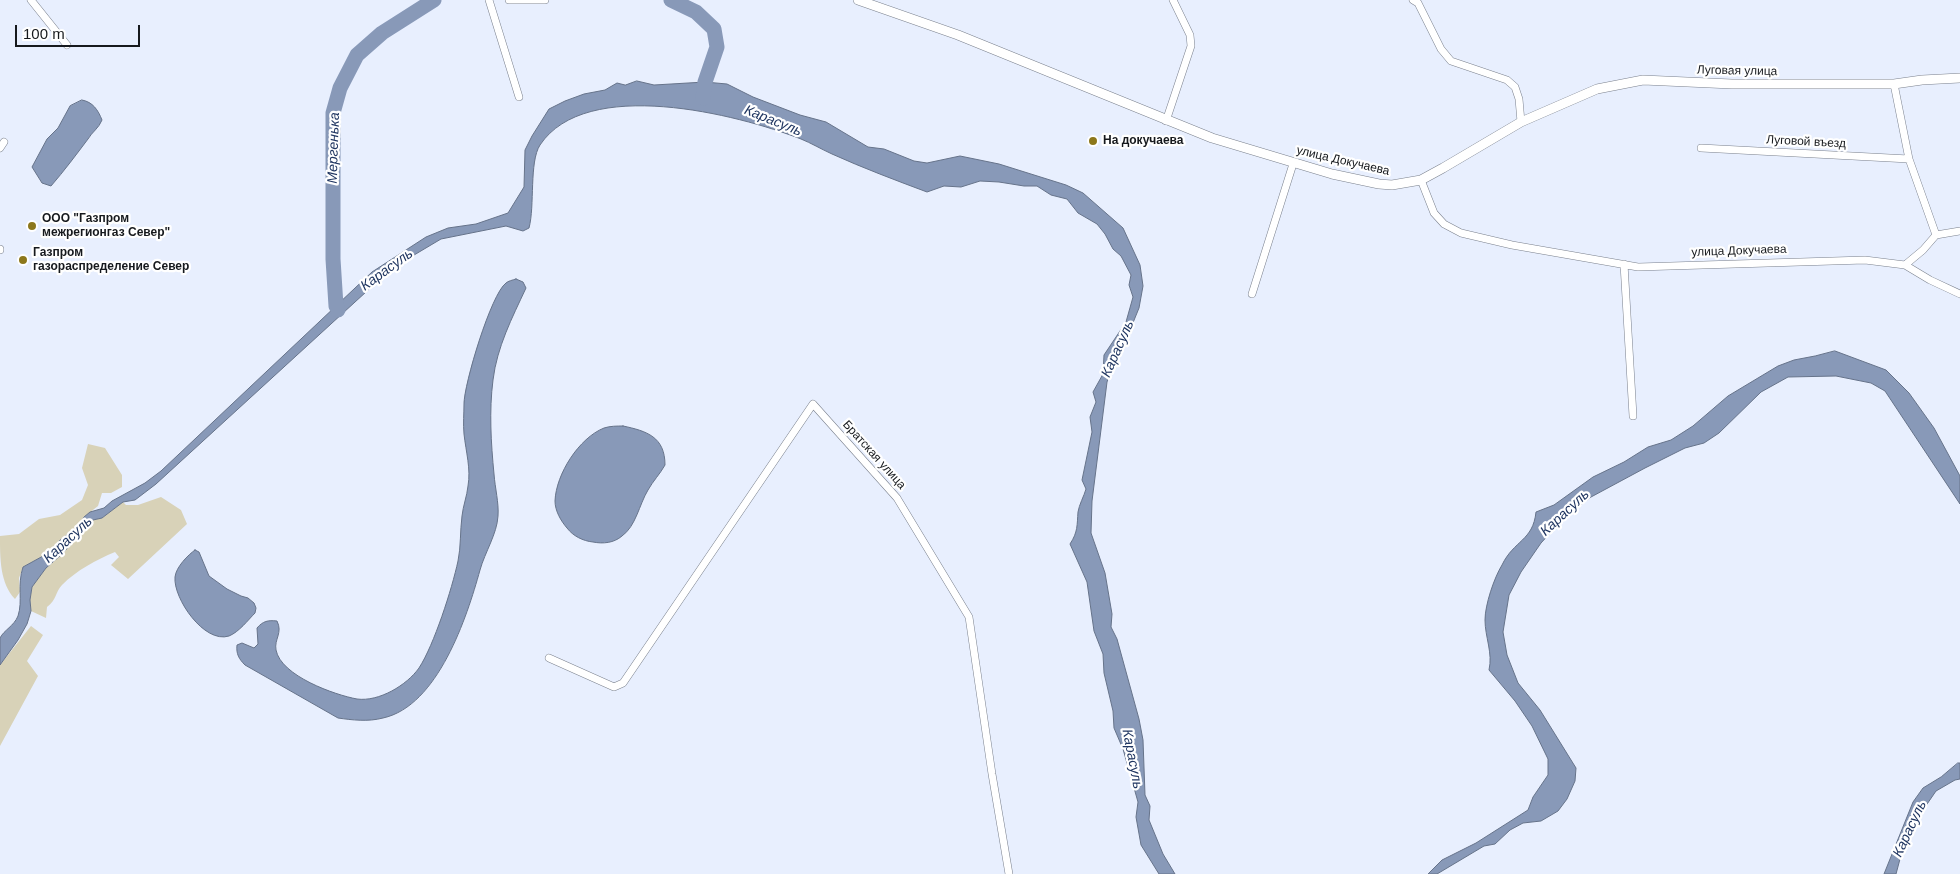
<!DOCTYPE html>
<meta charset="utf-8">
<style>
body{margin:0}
#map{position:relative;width:1960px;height:874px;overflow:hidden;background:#e8effe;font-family:Helvetica,sans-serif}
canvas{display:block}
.scale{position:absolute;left:15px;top:25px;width:125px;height:22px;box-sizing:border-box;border:2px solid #16191d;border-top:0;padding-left:6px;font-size:15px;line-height:18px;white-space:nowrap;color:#16191d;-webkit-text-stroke:4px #fff;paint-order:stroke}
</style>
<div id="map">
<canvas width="1960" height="874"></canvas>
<div class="scale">100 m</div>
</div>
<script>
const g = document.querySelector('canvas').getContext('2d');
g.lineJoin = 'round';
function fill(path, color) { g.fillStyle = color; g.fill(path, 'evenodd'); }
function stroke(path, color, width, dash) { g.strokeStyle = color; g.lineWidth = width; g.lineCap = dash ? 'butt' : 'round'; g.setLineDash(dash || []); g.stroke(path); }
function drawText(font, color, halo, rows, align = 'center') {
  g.font = font + ' Helvetica,sans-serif'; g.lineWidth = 4.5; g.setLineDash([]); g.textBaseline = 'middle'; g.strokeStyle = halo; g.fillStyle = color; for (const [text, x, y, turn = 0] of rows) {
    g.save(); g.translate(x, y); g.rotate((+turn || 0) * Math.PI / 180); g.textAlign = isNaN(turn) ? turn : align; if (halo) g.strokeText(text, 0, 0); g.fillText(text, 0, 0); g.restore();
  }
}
fill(new Path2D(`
 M88,444L105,448L122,475V487L111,493H102L98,506L84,517L80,525L59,541L54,550L23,567L19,578L20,592L15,599C0,583 0,559 0,536L19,534L39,519L60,515L82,500L88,485L82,468Z
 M161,497L181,510L187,524L128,579L111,565L119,557L115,552C96,560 77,570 62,585C55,592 57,600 47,607L46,618L31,611L30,600L32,587L46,568L62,554L93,520L102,518L123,502L126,505H138Z
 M31,626L43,635L27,661L38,676L0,746V665Z`), '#d8d2b8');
const water = new Path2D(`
 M637,81L654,85L705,82L727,84L753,97L800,115L826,122L868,147L884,149L914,161L927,163L960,156L999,164L1066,185L1083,193L1123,228L1140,265L1143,286L1139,308L1128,335L1114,362L1107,382L1092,501L1091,533L1105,573L1112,614L1111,627L1117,639L1139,719L1143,740L1145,795L1150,806L1149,820L1163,854L1175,874H1159L1141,845L1136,817L1138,802L1123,749L1114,728L1113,711L1104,673L1103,654L1094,631L1087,582L1070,544C1078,532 1077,525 1078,512C1079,505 1084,496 1086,489L1082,480L1092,432L1090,417L1096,402L1093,392L1103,374L1104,355L1126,322L1133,297L1129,285L1131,275L1121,256L1113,249L1105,234L1097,224L1078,213L1067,199L1051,195L1037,186H1024L999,182L980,181L961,187L944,186L927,192C895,180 863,168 832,154C821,149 811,143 801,139C737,114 586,76 540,145C529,162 535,206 529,228L523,231L506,226L441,239L404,261L378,281L156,484L135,500L123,502L102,518L93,520L62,554L46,568L32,587L30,600L31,611L27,624L18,640L0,665V638C4,630 14,626 18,616C23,601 17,585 23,567L54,550L59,541L80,525L84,517L90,512L104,508L112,501L145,483L161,471L372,272L426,237L448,228L476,224L508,213L524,187L525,150L532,136L549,109L565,101L584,94L605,90L617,83L625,85Z
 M82,100C93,102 98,110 102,120C99,128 92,132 88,139C76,155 64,171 51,186L42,183L32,167L47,139L58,128L70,106Z
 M516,279L523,282L526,288C512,318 497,347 493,380C489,411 491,443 494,474C495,488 499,503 498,516C497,534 485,552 480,570C467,617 438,706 383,718C368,722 352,720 338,718L245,665C239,659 236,654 237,645L242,643L254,648L258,644L257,628C263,621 268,620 277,621C283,633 274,639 276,650C281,676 335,695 357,699C379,702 407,685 419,668C434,645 452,589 458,561C461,547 460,531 462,516C463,506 467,496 468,486C471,469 466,452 464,434C463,424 464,413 464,404C464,384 491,294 506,283C508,281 513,280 516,279Z
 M1835,351L1886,370L1909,393L1934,428L1960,476V504L1885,391L1871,383L1836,376L1788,377L1761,392L1719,433L1704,443L1685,448L1645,468L1591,497L1564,518L1541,543L1521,572L1509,595L1503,632L1507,655L1518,683L1540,710L1576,768L1575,781L1567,799L1558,811L1541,821L1523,823L1510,830L1495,844L1484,846L1437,874H1428L1442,860L1476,843L1528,810L1533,797L1548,775V759L1532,726L1515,701L1489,670C1493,653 1485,637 1485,620C1485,605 1494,578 1502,565C1514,540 1533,541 1536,512L1554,505L1593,477L1624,462L1648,447L1671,440L1693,426L1728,396L1778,366L1794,360L1815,356Z
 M623,426C647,431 665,437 665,465C660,474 653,481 648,490C639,505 636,526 622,536C614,543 603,544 593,542C583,541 573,536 567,528C561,521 555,511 555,501C556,474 579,438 604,428C610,426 617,426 623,426Z
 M195,550L199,552L209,576L227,589L241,596L248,598L254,603L256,608L255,613C248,620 239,632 229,636C204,644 173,598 175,577C176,567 188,555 195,550Z
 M1958,763H1960V779L1955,780L1936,791L1923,810L1904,844L1896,874H1884L1913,802L1923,788L1941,777Z`);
fill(water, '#8899b8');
stroke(water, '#66738a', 1);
stroke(new Path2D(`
 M671,0L696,12L714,29L717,47L705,82L703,98
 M338,310L336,306L333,259V113L340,88L357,55L382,33L434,0`), '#8899b8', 15);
const minor = new Path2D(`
 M31,0L67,45
 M489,0L519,97
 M509,0H545
 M1413,0L1418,3L1441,49L1451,61L1507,80L1515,87L1519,99L1521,122
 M1894,84L1909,159L1936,235L1923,250L1905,265
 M1166,121L1191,46L1190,35L1173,0
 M0,148L4,142
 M1701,148L1909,159
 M1421,180L1434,213L1444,224L1461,233L1512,245L1638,267L1865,260L1905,265L1930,280L1960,294
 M1936,235L1960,231
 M0,249V250
 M1624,264L1633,416
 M1252,294L1293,164
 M549,658L614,687L623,683L813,404L897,498L969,617L992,774L1009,874`);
const secondary = new Path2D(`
 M858,0L958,35L1212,138L1332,174L1379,184L1392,185L1421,180L1443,168L1521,122L1597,89L1643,80L1732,84H1894L1922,80L1960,78`);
stroke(minor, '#7a808d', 8);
stroke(secondary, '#7a808d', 10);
stroke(minor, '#fff', 7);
stroke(secondary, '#fff', 9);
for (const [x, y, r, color] of [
 [1093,141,5,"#8c771b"],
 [32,226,5,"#8c771b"],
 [23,260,5,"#8c771b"]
]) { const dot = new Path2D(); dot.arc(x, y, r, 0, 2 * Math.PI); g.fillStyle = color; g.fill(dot); stroke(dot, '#fff', 2); }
drawText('12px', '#16191d', '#fff', [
 ["Луговая улица",1737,71,1],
 ["Луговой въезд",1806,142,3],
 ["улица Докучаева",1343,161,13],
 ["улица Докучаева",1739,251,-2],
 ["Братская улица",874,455,48]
]);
drawText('bold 12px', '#16191d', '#fff', [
 ["На докучаева",1103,141],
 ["ООО \"Газпром",42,219],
 ["межрегионгаз Север\"",42,233],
 ["Газпром",33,253],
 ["газораспределение Север",33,267]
], 'left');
drawText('italic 14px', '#203661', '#fff', [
 ["Карасуль",773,121,22],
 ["Мергенька",334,148,-88],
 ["Карасуль",387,270,-36],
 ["Карасуль",1118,349,-66],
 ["Карасуль",1565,513,-43],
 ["Карасуль",68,540,-43],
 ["Карасуль",1132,759,79],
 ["Карасуль",1910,829,-65]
]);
</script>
